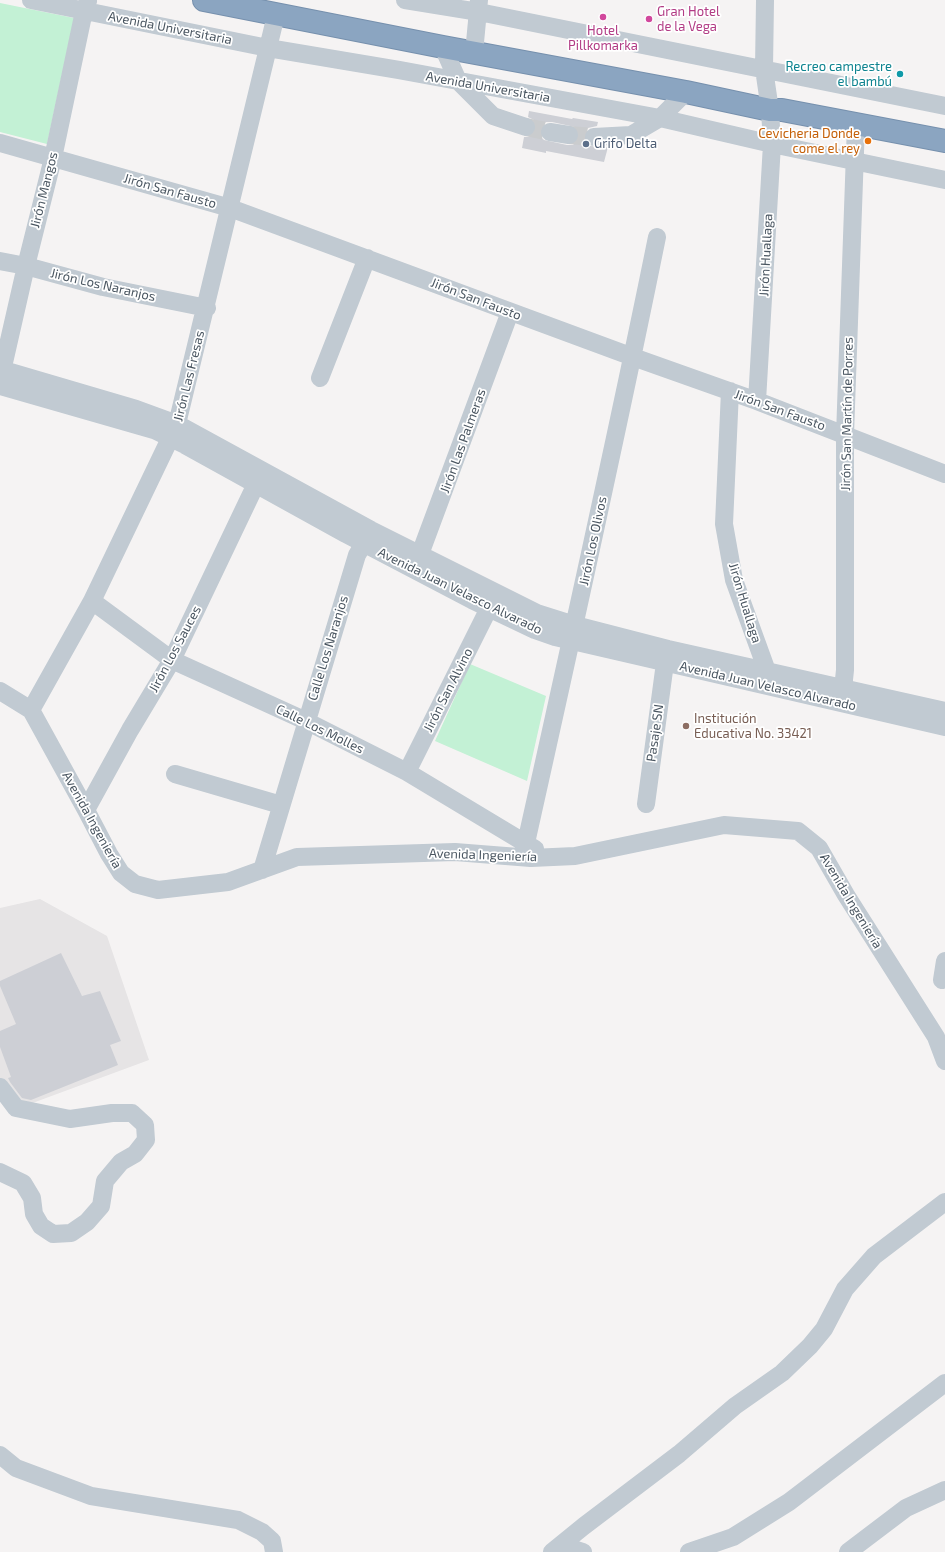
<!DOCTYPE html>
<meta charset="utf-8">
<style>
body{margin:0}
canvas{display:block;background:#f5f3f3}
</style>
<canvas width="945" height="1552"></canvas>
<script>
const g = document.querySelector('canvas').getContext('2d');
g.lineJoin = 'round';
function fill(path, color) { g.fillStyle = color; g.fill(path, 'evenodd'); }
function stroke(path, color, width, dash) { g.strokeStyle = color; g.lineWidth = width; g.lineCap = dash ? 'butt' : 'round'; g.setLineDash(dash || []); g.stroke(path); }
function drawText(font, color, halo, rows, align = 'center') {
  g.font = font + ' "Exo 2",sans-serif'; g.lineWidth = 3.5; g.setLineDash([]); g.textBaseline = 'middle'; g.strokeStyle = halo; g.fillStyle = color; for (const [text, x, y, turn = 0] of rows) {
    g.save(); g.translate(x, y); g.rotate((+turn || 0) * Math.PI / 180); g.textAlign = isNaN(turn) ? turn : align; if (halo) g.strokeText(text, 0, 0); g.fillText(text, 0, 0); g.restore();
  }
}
fill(new Path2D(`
 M40,899L107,936L149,1060L19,1108L0,1096V908Z`), '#e6e4e5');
fill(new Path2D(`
 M0,3L74,18L47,144L0,132Z
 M470,664L546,696L527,781L435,741Z`), '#c3f1d5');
fill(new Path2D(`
 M529,111L572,119L573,118L598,122L597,126L588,128L585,133L584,138L585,143L590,146L608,147L604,162L546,151V153L522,148L524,137H528L533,135L536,130V125L534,120L528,117ZM546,122H552L575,127L579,132V136L577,141L573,145H567L544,140L540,136V131L542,126Z
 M61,953L82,996L100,991L121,1041L110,1045L118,1065L31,1100L22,1098L10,1082L8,1078L11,1077L0,1047V1031L16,1024L0,986V981Z`), '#cdcfd5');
stroke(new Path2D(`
 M526,127L550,132
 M569,135L594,137`), '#caccce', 18, [18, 9]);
const highway = new Path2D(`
 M204,0L443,47L686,92L770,110H782L945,141`);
stroke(highway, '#7690ad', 24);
stroke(new Path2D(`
 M31,0L268,48L399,70L660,118L772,144L945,180
 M405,0L479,12L945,106
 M443,47L458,81L493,116L526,127
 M474,53L479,0
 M550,132L569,135
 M594,137L631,135L660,118L686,92
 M0,143L230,208L633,357L757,401L945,474
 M0,261L26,266L103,287L207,308
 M0,369L136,409L177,424L371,530L537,613L575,625L668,649L945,711
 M320,378L367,258
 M0,380L26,266L53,158L84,11L88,1
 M0,386L154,430L185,445L346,534L472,600L535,630L555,637L945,727
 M730,391L724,524L734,580L767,671
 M757,401L772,144L770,110L764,69L765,0
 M416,565L510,312
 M92,601L172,660L306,721L407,772L535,849
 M0,691L31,710L86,810L109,854L121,873L135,884L158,890L228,882L297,857L455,852L531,858L575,856L724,825L798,831L819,848L846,895L936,1037L945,1061
 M842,699L845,670V435L856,124
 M31,710L92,601L177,424L276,15
 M407,772L489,608
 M175,774L281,805
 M646,804L665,663
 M86,810L130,730L172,660L256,484
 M526,843C571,641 616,440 657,237
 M262,870L357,555L364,543
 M942,980L945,961
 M0,1087L16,1108L70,1119L112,1113H132L145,1125L146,1140L135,1154L121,1162L105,1181L101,1206L87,1222L71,1233L53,1234L41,1226L34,1214L32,1198L23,1183L0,1172
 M0,1455L16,1468L91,1496L238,1520L262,1532L272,1541L274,1552
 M561,1545L583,1552
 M552,1552L584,1526L679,1454L735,1406L782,1373L810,1346L824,1329L845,1289L874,1256L945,1202
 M689,1552L733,1537L789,1502L945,1383
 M848,1552L906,1508L945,1490`), '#c1cad2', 18);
stroke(highway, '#8ba5c1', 22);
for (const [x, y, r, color] of [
 [603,17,4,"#d1479c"],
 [649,19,4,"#d1479c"],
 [900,74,4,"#0f9aa8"],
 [868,141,4,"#e8710a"],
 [586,144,4,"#5c6f8a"],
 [686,726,4,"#8d6e63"]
]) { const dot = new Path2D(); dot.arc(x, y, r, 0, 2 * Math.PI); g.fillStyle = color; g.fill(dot); stroke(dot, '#fff', 1.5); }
drawText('13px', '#b23c85', '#fff', [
 ["Gran Hotel",657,12],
 ["de la Vega",657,27],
 ["Hotel",603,31,"center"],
 ["Pillkomarka",603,46,"center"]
], 'left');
drawText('13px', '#4a5661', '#fff', [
 ["Avenida Universitaria",170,28,11],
 ["Avenida Universitaria",488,87,10],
 ["Jirón Mangos",44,190,-76],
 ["Jirón San Fausto",170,191,16],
 ["Jirón Huallaga",766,255,-87],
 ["Jirón Los Naranjos",103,285,13],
 ["Jirón San Fausto",476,299,21],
 ["Jirón Las Fresas",189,376,-76],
 ["Jirón San Fausto",780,410,20],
 ["Jirón San Martín de Porres",847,414,-89],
 ["Jirón Las Palmeras",463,441,-70],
 ["Jirón Los Olivos",593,541,-78],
 ["Avenida Juan Velasco Alvarado",460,591,26],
 ["Jirón Huallaga",745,603,73],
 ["Calle Los Naranjos",328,648,-73],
 ["Jirón Los Sauces",175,649,-62],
 ["Avenida Juan Velasco Alvarado",768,686,13],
 ["Jirón San Alvino",448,690,-63],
 ["Calle Los Molles",320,729,26],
 ["Pasaje SN",655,733,-82],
 ["Avenida Ingeniería",92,820,61],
 ["Avenida Ingeniería",483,855,2],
 ["Avenida Ingeniería",851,901,59]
]);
drawText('13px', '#0d838f', '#fff', [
 ["Recreo campestre",892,67],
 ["el bambú",892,82]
], 'right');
drawText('13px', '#c56008', '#fff', [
 ["Cevicheria Donde",860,134],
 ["come el rey",860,149]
], 'right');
drawText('13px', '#4e5e75', '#fff', [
 ["Grifo Delta",594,144]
], 'left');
drawText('13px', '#785e54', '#fff', [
 ["Institución",694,719],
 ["Educativa No. 33421",694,734]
], 'left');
</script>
